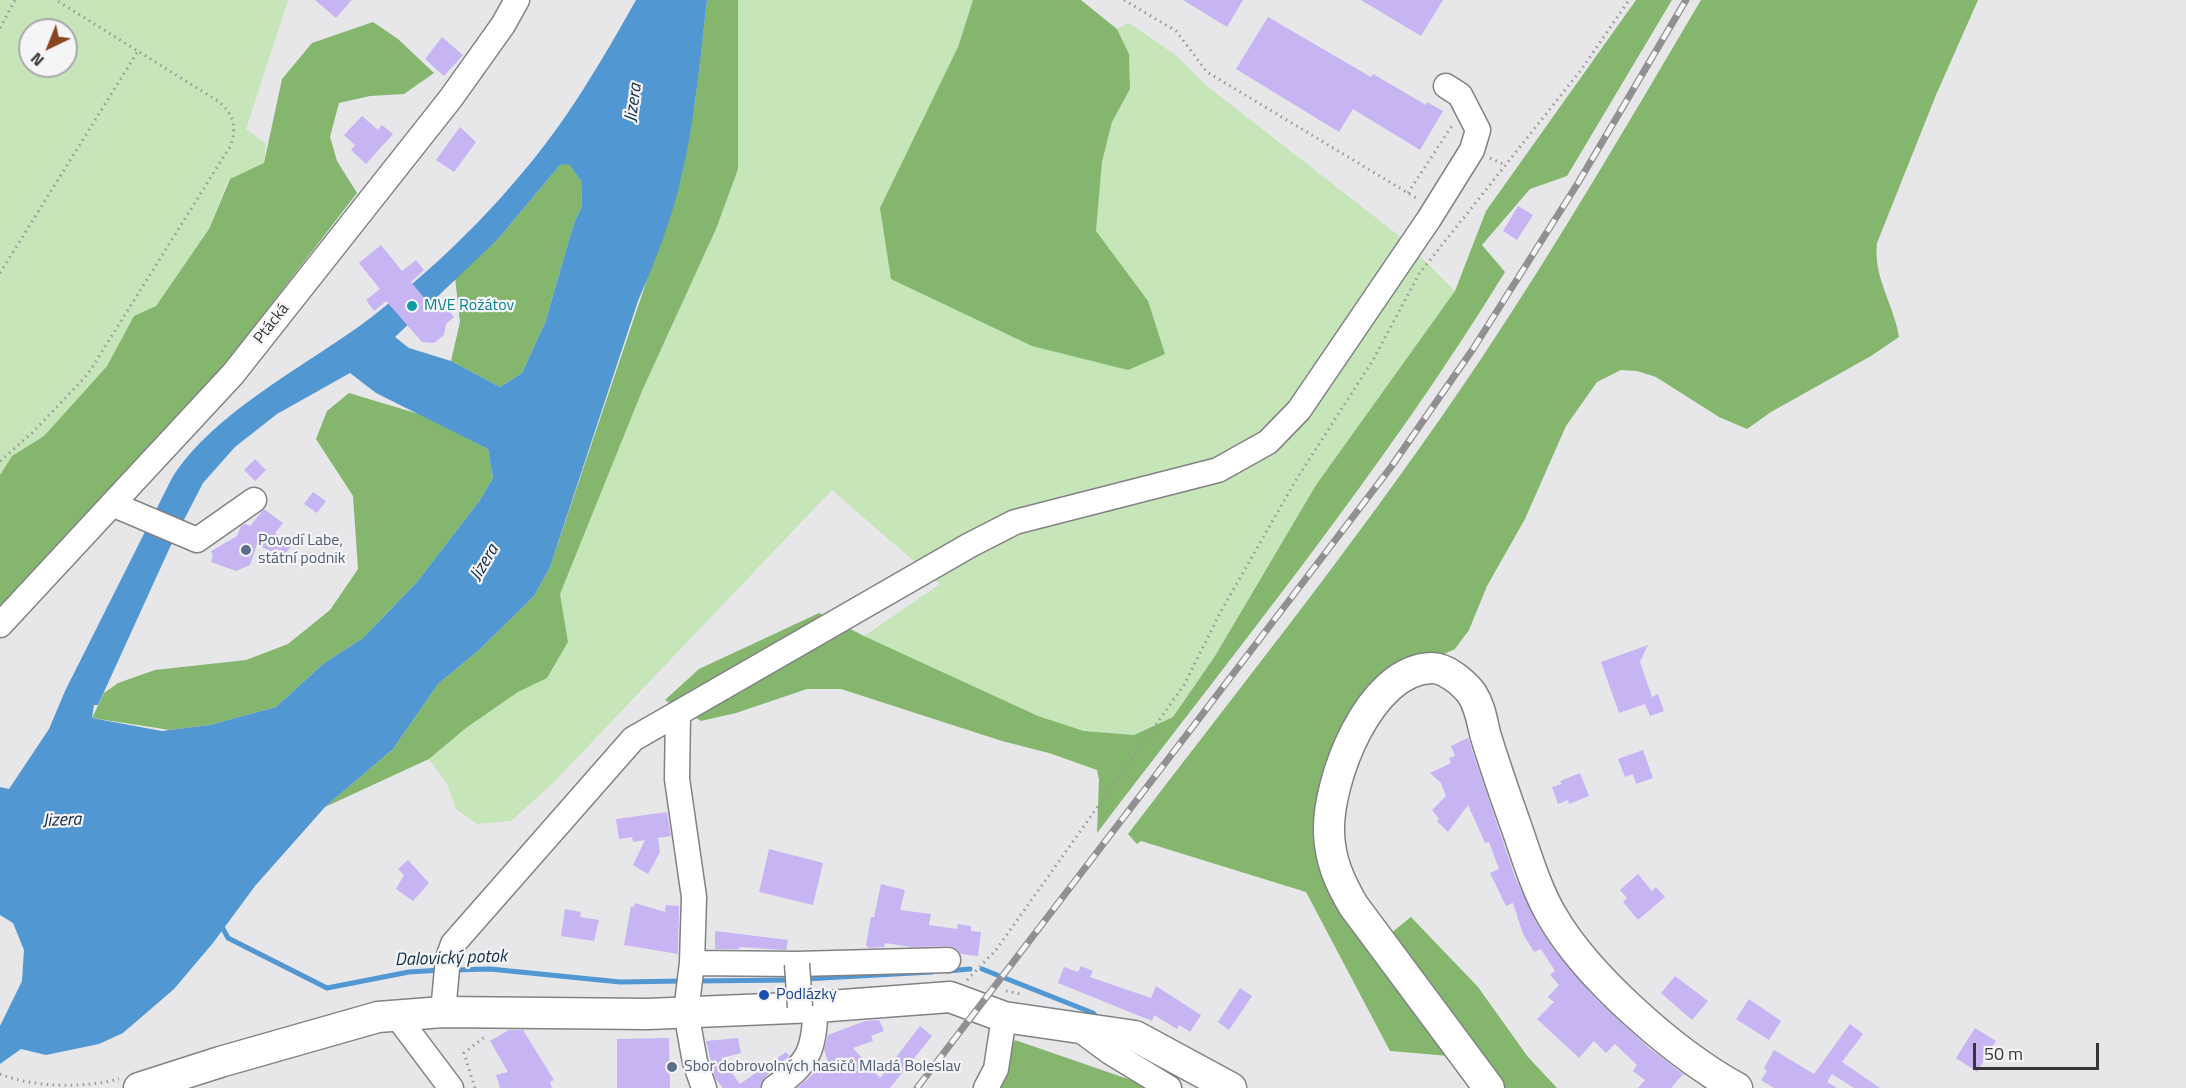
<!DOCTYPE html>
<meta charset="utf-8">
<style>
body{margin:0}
#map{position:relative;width:2186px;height:1088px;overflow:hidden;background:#e7e7ea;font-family:"Titillium Web",sans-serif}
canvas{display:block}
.north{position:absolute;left:18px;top:18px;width:60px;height:60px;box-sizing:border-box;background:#f5f4f7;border:2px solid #a9a8aa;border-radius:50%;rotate:223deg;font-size:16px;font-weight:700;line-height:24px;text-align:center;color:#363637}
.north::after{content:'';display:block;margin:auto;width:21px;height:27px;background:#89431f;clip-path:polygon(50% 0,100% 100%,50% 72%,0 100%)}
.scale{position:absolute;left:1973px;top:1043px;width:126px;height:27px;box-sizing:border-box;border:3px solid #363637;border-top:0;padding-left:8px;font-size:18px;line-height:21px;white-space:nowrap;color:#363637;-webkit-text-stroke:4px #f5f4f7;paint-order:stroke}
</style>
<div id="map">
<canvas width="2186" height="1088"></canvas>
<div class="north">N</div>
<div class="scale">50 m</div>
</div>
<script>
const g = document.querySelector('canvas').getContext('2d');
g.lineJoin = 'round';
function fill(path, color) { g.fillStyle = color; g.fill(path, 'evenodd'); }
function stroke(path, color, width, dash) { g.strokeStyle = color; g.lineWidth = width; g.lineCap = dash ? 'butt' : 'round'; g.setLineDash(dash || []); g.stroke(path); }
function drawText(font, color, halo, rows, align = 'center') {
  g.font = font + ' "Titillium Web",sans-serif'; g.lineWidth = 4.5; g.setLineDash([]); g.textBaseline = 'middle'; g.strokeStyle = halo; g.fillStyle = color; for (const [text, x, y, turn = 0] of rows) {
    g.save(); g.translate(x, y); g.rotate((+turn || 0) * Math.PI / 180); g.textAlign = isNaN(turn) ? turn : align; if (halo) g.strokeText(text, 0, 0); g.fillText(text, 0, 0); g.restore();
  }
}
fill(new Path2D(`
 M0,0H288L246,129L266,144L264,163L228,180L209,229L156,306L134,317L107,366L44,436L12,456L0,475ZM30,30H66V66H30Z
 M738,0H973L958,47L1096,231L1102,162L1112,122L1130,89L1129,54L1117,29L1129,23L1177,56L1207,86L1402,238L1455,291L1316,485L1215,656L1173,717L1134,735L1084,731L1038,716L864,636L940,584L832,490L553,783L511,821L477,824L456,809L447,784L429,759L466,728L518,692L547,678L568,642L559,594L642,391L716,229L738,82Z`), '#c6e5b9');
fill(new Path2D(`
 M707,0H738V169L716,229L642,391L560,594L568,642L547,678L518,692L466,728L429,759L325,807L393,749L438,684L479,650L534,596L550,567L681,179L695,103Z
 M973,0H1081L1117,29L1129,54L1130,89L1112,122L1102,162L1096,231L1148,301L1165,354L1128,370L1032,346L891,279L880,208L958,47Z
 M1636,0H1672L1567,176L1530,189L1482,245L1505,272C1384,469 1237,649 1097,833L1099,780L1097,770L1049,753L1002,741L841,689H807L736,713L701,721L665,700L699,669L819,613L864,636L1038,716L1084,731L1134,735L1173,717L1215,656L1316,485L1455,291L1486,211Z
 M1701,0H1978L1936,95L1877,243C1873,278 1894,304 1899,337L1871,356L1771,412L1747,429L1719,417L1656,377L1637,371L1621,370L1597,382L1566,426L1525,519L1487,586L1469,630L1455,649L1404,672L1315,827L1317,858L1362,934L1449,1056L1390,1051L1306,892L1141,841L1137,844L1128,834C1249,676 1373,521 1483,356C1560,240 1630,120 1701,0Z
 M373,22L398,39L434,73L404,94L370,96L339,103L330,137L337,161L357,193L215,377L0,607V475L12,456L44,436L107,366L134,316L156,306L209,229L230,179L264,163L282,79L312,43Z
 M569,163L581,181L582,206L574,223L545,323L522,373L500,387L451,361L460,322L455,277L498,239L560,165Z
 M349,393L422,415L488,449L493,478L480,500L417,582L363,638L323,664L276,707L210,725L170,730L92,718L104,693L118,683L155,670L246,660L288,644L330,610L358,569L353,496L316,439L327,411Z
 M1411,917L1478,987L1528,1057L1557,1088H1493L1386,937Z
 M1015,1040L1154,1088H991Z`), '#84b66d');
fill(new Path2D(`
 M636,0H707C700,60 695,120 681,179C671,221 655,262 638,301L550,567L534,596L479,650L438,684L393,749L325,807L255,886L213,943L174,989L123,1033L99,1044L46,1055L21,1049L0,1064V1026L22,981L24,950L13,923L0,915V787L9,789L49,729L65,691L172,478C215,410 309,365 373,316C445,260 513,192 565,117C591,79 614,39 636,0ZM569,164L581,181L582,206L574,223L545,323L522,373L500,387L451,361L409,348L395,337L498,239L560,165ZM350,373L376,393L488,449L493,478L480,500L417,582L363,638L323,664L276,707L210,725L162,731L92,718L94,705H98L171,545L203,483L235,447L277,414Z`), '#5197d2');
stroke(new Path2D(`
 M221,925L228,938L327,988L409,972L442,970
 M982,969L1093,1013L1099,1020
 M454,970L490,969L620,982L683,981
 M947,971L970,969
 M804,979L932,972
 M696,981L792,980`), '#5197d2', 5);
fill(new Path2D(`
 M315,0H352L336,18Z
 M1183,0H1243L1227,27Z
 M1361,0H1443L1421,36Z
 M1268,17L1371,77L1373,74L1426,105L1427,102L1443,111L1420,150L1353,109L1339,132L1236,69Z
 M442,37L463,55L444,76L425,59Z
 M362,116L378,130L382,125L393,134L366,164L351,150L355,145L344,135Z
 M460,127L476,142L454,172L436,160Z
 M1518,206L1533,215L1517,240L1503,231Z
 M381,245L402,271L416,260L424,270L411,282L434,310L442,302L454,317L446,324L444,335L434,343L422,342L386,301L374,311L366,300L380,289L359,263Z
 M255,459L266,470L255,481L244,470Z
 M313,492L326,501L317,513L304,504Z
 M264,509L283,523L275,533L292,545L282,558L257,544L250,565L236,571L211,562L213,556L211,551L237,536L241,526L245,524L250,526Z
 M1648,645L1640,662L1652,697L1658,694L1664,711L1650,716L1645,704L1619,713L1601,662Z
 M1468,738L1515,877L1537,924L1554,950L1597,1000L1649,1048L1683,1074L1671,1088H1638L1645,1080L1633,1071L1637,1065L1615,1044L1606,1053L1594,1041L1579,1058L1537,1019L1554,1002L1548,997L1559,985L1550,975L1555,971L1541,949L1534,952L1523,934L1513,903L1506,906L1490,873L1499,869L1489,842L1485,843L1468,805L1448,832L1437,821L1439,819L1432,810L1446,796L1441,783L1430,773L1451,763L1449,758L1455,756L1451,746Z
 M1643,750L1653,778L1636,784L1633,774L1625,777L1618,759Z
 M1580,773L1589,796L1569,804L1568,800L1558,804L1552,787L1562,784L1560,781Z
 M667,812L671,836L658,838L660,852L648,874L633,865L645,840L633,842L632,837L619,839L616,819Z
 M769,849L823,863L813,905L759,892Z
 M408,860L429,883L413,901L396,889L404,875L398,869Z
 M1638,874L1652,891L1656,887L1665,897L1638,920L1623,902L1627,898L1620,890Z
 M881,884L905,890L900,910L931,914L929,925L957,929L958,924L971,926V931L981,932L978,956L961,954L955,948L948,946L911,947L885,943L884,947L869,948L866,945L871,917H874Z
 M635,903L665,912L666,905L679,906L678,954L624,945L631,906L634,907Z
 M565,909L581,912L580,917L599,920L594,941L561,936Z
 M715,931L788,940L786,950L739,947V949H715Z
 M1081,966L1093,971L1090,977L1151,998L1156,986L1201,1015L1190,1032L1179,1025L1177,1029L1154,1015L1152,1021L1058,983L1064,967L1078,972Z
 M1675,976L1708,1001L1692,1020L1661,993Z
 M1240,988L1252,996L1229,1030L1218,1022Z
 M1749,999L1781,1021L1769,1040L1736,1019Z
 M879,1020L884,1031L871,1036L873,1041L853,1048L880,1078L920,1026L932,1036L890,1088H797L828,1061L824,1050L828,1035L865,1021Z
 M1850,1024L1863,1034L1842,1062L1880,1088H1854L1832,1074L1827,1082L1837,1088H1774L1761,1080L1767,1071L1764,1068L1774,1050L1814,1074Z
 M1975,1028L1996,1041L1977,1072L1956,1058Z
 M509,1030H523L554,1080L550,1082L552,1088H500L496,1075L508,1072L490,1041Z
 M669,1038L670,1088H617V1039Z
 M738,1038L741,1053L721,1058L740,1084L786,1052L789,1056L765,1077L760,1088H723L715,1078L706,1041Z`), '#c7b4f3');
const minor = new Path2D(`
 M112,504L197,540L254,500
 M0,625L233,374L451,98L503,25L517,0
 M678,714L677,779L694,897L692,963L686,1012L695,1062L704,1088
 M692,963L797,964L948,960
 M443,1012L448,958L453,944L633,739L970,545L1015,522L1218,470L1268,442L1299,410L1429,219L1472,150L1478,130L1460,95L1446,86
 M396,1015L451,1088
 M1079,1029L1110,1052L1169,1088
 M774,1088C811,1061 813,1051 816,1007
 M986,1088L996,1069L1004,1017`);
const major = new Path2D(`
 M139,1088L220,1062L378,1017L443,1012L648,1014L816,1007L950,997L1004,1017L1135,1036L1231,1088
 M1489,1088L1353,905C1339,881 1330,860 1329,833C1327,781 1369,669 1432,668C1446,668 1464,683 1472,694C1481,708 1482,723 1486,737C1495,766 1505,795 1515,823C1526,854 1536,889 1552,916C1587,977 1675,1054 1737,1088`);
stroke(minor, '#828184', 27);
stroke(major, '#828184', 33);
stroke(new Path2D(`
 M1124,0L1176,31L1207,72L1418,199
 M0,28L15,0
 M1490,158L1505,165
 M1408,193L1453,124
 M0,273L138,51
 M0,461L33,432L88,374L231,145C237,125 233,114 218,101L56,0
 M967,980L996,950L1184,685L1220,613L1296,480L1373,360L1419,274L1581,70L1629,0
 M1006,991L1020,994
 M0,1074C35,1088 83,1088 119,1079
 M475,1088L464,1053L487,1035`), '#99999b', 3, [1.5, 4.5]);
stroke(minor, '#fff', 24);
stroke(major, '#fff', 30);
const rail = new Path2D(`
 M917,1088L1391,467L1473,349L1578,183L1686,0`);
stroke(rail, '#909093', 7);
stroke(rail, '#f5f4f7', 4.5, [14]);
const minorBridge = new Path2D(`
 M797,964L800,1007`);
stroke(minorBridge, '#828184', 27, []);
stroke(minorBridge, '#fff', 24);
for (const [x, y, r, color] of [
 [412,306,6,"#0f9aa8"],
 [246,550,6,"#5c6f8a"],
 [764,995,6,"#1a4fb4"],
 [672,1067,6,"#5c6f8a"]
]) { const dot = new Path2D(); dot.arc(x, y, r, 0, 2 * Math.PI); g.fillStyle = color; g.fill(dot); stroke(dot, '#f5f4f7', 2); }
drawText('16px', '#0d838f', '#f5f4f7', [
 ["MVE Rožátov",424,306]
], 'left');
drawText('16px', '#363637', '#f5f4f7', [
 ["Ptácká",272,324,-52]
]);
drawText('16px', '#4e5e75', '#f5f4f7', [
 ["Povodí Labe,",258,541],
 ["státní podnik",258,559],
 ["Sbor dobrovolných hasičů Mladá Boleslav",684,1067]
], 'left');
drawText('16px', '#164399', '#f5f4f7', [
 ["Podlázky",776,995]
], 'left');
drawText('italic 18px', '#0f2d45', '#f5f4f7', [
 ["Jizera",634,103,-82],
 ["Jizera",485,563,-59],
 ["Jizera",62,821,-2],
 ["Dalovický potok",451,959,-2]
]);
</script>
